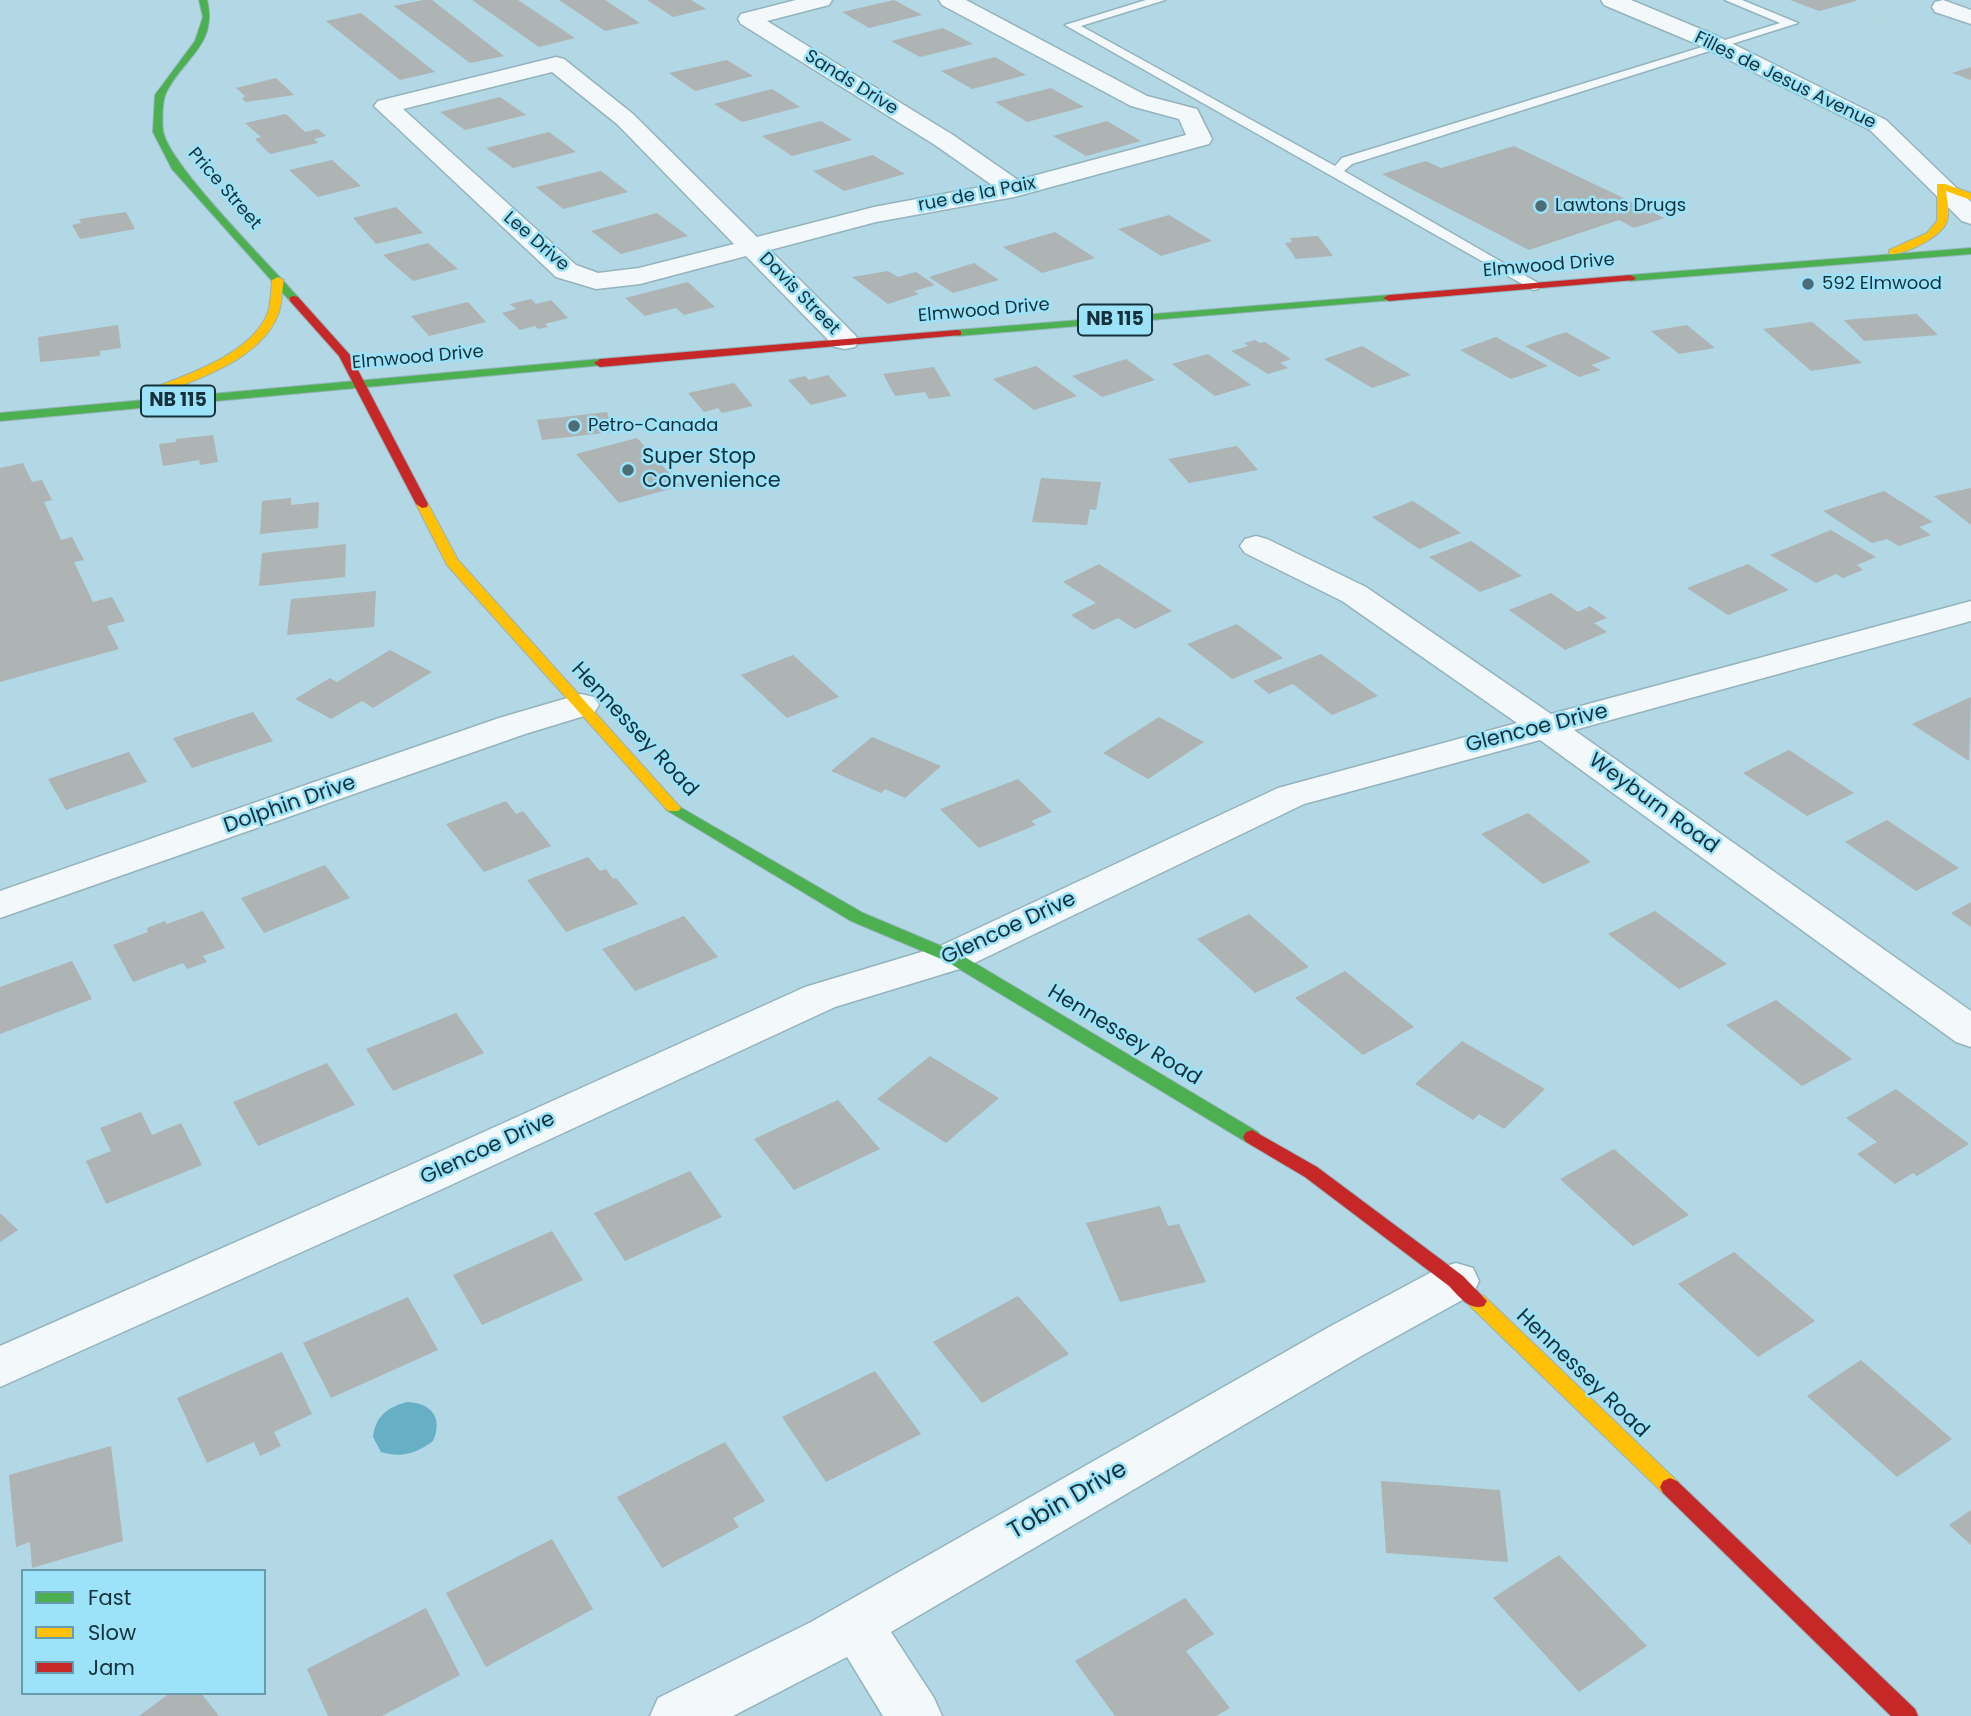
<!DOCTYPE html>
<style>
body{margin:0}
#map{position:relative;width:1971px;height:1716px;overflow:hidden;background:#b1d8e4;font-family:Poppins,sans-serif}
canvas{display:block}
.legend{position:absolute;left:21px;top:1569px;width:245px;height:126px;box-sizing:border-box;background:#9ce3f9;border:2px solid #669cad;margin:0;padding:9px 12px;list-style:none;font-size:21px;color:#15323b}
.legend li{display:flex;align-items:center;gap:14px;height:35px}
.legend b{width:35px;border:2px solid #669cad}
</style>
<div id="map">
<canvas width="1971" height="1716"></canvas>
<ul class="legend">
<li><b style="height:9px;background:#4caf50"></b>Fast</li>
<li><b style="height:9px;background:#ffc107"></b>Slow</li>
<li><b style="height:9px;background:#c62828"></b>Jam</li>
</ul>
</div>
<script>
const g = document.querySelector('canvas').getContext('2d');
g.lineJoin = 'round';
function fill(path, color) { g.fillStyle = color; g.fill(path, 'evenodd'); }
function stroke(path, color, width, dash) { g.strokeStyle = color; g.lineWidth = width; g.lineCap = dash ? 'butt' : 'round'; g.setLineDash(dash || []); g.stroke(path); }
function drawText(font, color, halo, rows, align = 'center') {
  g.font = font + ' Poppins,sans-serif'; g.lineWidth = 5; g.setLineDash([]); g.textBaseline = 'middle'; g.strokeStyle = halo; g.fillStyle = color; for (const [text, x, y, turn = 0] of rows) {
    g.save(); g.translate(x, y); g.rotate((+turn || 0) * Math.PI / 180); g.textAlign = isNaN(turn) ? turn : align; if (halo) g.strokeText(text, 0, 0); g.fillText(text, 0, 0); g.restore();
  }
}
fill(new Path2D(`
 M407,1402C432,1403 443,1418 433,1441C415,1454 402,1458 381,1452L373,1437C375,1416 388,1407 407,1402Z`), '#67afc4');
fill(new Path2D(`
 M423,0H432L504,56L470,63L394,6Z
 M472,0H518L575,38L539,47Z
 M559,0H605L640,23L605,31Z
 M647,0H691L706,9L673,17Z
 M894,0L922,15L869,28L842,12Z
 M1790,0H1856V1L1819,11Z
 M361,13L435,72L400,80L326,21Z
 M943,28L973,44L920,57L891,41Z
 M995,57L1026,75L972,89L941,71Z
 M727,60L753,76L695,91L669,73Z
 M1971,67V80L1952,73Z
 M276,78L294,95L246,102L242,99L245,96L236,88Z
 M1051,88L1084,107L1027,122L995,102Z
 M772,89L800,107L742,122L714,104Z
 M500,97L526,115L465,130L440,112Z
 M286,114L305,132L318,129L326,136L314,139L318,143L270,154L255,139L261,137L245,123Z
 M821,121L852,140L792,156L762,136Z
 M1107,121L1141,141L1086,156L1053,136Z
 M549,132L576,152L513,168L486,148Z
 M1514,146L1613,193L1664,218L1634,228L1619,220L1529,250L1382,174L1426,161L1441,168Z
 M873,155L905,174L844,191L813,171Z
 M332,160L361,186L318,197L289,170Z
 M601,171L628,192L563,209L536,187Z
 M396,207L423,233L376,244L353,218Z
 M126,212L135,229L80,239L72,225L81,223L79,219Z
 M657,213L688,236L621,254L591,231Z
 M1169,215L1212,241L1161,256L1118,229Z
 M1055,232L1095,258L1042,273L1003,247Z
 M1318,236L1333,256L1296,259L1285,243L1292,242L1290,238Z
 M428,243L458,269L413,281L383,255Z
 M974,263L999,280L953,293L929,277Z
 M888,271L898,277L916,272L935,285L914,291L919,294L888,304L852,277Z
 M688,282L715,307L684,315L676,308L645,316L625,298Z
 M531,299L536,304L551,300L568,318L545,324L548,327L538,329L535,326L520,330L502,313L516,309L510,304Z
 M468,302L486,322L429,336L411,316Z
 M1917,314L1938,335L1864,341L1844,320Z
 M1812,322L1862,363L1811,371L1763,329Z
 M118,325L121,348L100,351V356L40,362L38,337Z
 M1687,325L1715,348L1679,354L1651,331Z
 M1566,332L1611,358L1591,365L1601,370L1579,377L1525,346Z
 M1496,337L1548,366L1511,379L1460,350Z
 M1255,340L1260,343L1265,342L1291,359L1280,363L1288,368L1268,374L1231,351L1248,346L1244,343Z
 M1362,346L1411,375L1372,388L1324,359Z
 M1208,354L1251,385L1215,396L1172,364Z
 M1126,359L1155,380L1102,397L1072,376Z
 M1036,366L1077,396L1034,410L993,379Z
 M934,367L951,396L929,399L925,392L895,396L883,374Z
 M828,375L847,396L811,405L788,380L805,376L809,380Z
 M734,383L753,406L722,413L718,408L704,412L688,393Z
 M607,412L612,432L542,440L537,420Z
 M213,435L218,462L200,465L199,460L163,466L159,444L176,442V439Z
 M637,438L681,486L619,503L576,454Z
 M1237,446L1258,470L1189,483L1168,459Z
 M23,463L32,482L42,480L52,500L44,502L61,540L72,537L84,560L74,562L93,602L112,597L125,621L107,626L119,649L0,682V468Z
 M1041,478L1101,482L1096,510L1090,509L1087,525L1032,522Z
 M1971,488V525L1934,496Z
 M1884,491L1933,522L1919,527L1931,535L1899,546L1887,539L1872,543L1823,511Z
 M291,498V505L319,502L318,528L260,534L262,501Z
 M1413,501L1461,533L1419,549L1372,517Z
 M1831,530L1876,557L1857,565L1863,570L1843,578L1836,574L1816,583L1770,555Z
 M1471,541L1522,576L1480,592L1429,557Z
 M346,544L345,577L259,586L262,553Z
 M1099,564L1172,611L1135,629L1118,618L1093,630L1071,615L1096,603L1063,582Z
 M1748,564L1789,590L1728,615L1687,588Z
 M376,591L374,627L287,635L291,599Z
 M1551,593L1578,612L1590,606L1607,618L1594,623L1607,632L1565,650L1509,610Z
 M1237,624L1283,658L1232,679L1187,644Z
 M390,650L432,672L373,708L362,701L331,719L295,699L330,678L337,682Z
 M1321,654L1378,696L1332,715L1293,684L1269,694L1253,681Z
 M793,655L839,697L787,718L741,675Z
 M1971,697L1969,761L1912,724Z
 M253,712L273,741L192,768L173,738Z
 M1159,717L1204,742L1148,779L1103,753Z
 M872,737L941,766L905,798L885,789L881,793L831,771Z
 M1789,750L1854,793L1807,816L1743,773Z
 M129,752L147,782L66,810L48,779Z
 M1018,779L1052,812L1031,821L1036,825L979,848L940,809Z
 M506,801L516,814L523,811L551,846L484,872L446,824Z
 M1528,813L1591,862L1543,884L1481,834Z
 M1887,820L1959,868L1916,891L1845,842Z
 M588,857L600,871L606,869L613,879L616,878L638,904L566,932L527,880Z
 M325,865L350,898L264,933L241,898Z
 M1971,902V927L1951,913Z
 M203,911L225,948L203,956L207,962L187,969L183,963L133,982L113,945L148,932L147,928L165,921L167,924Z
 M1655,911L1727,964L1679,989L1608,934Z
 M1249,914L1309,967L1255,993L1197,939Z
 M684,916L718,957L635,991L602,949Z
 M72,961L92,999L0,1034V987Z
 M1345,971L1414,1027L1363,1055L1295,998Z
 M1776,1000L1852,1059L1802,1086L1726,1025Z
 M456,1013L484,1053L393,1091L366,1049Z
 M1462,1041L1545,1089L1504,1129L1479,1114L1473,1120L1415,1084Z
 M930,1056L999,1098L946,1143L877,1099Z
 M327,1063L355,1105L258,1146L233,1102Z
 M1896,1089L1969,1144L1917,1176L1913,1173L1895,1184L1857,1154L1877,1142L1846,1118Z
 M838,1100L880,1149L794,1190L754,1139Z
 M141,1112L152,1135L181,1123L202,1165L106,1204L86,1161L111,1151L100,1128Z
 M1614,1149L1689,1215L1633,1246L1560,1179Z
 M690,1171L722,1217L625,1261L594,1213Z
 M1160,1206L1168,1226L1179,1224L1206,1282L1120,1302L1086,1223Z
 M0,1213L18,1230L0,1242Z
 M552,1231L583,1280L482,1325L453,1275Z
 M1734,1252L1815,1321L1758,1357L1678,1284Z
 M1018,1296L1069,1354L982,1403L933,1342Z
 M408,1297L438,1350L331,1398L303,1343Z
 M282,1352L312,1414L274,1432L281,1446L260,1456L254,1442L207,1463L177,1398Z
 M1861,1360L1952,1439L1897,1477L1807,1396Z
 M875,1371L921,1434L826,1482L782,1417Z
 M725,1442L765,1501L733,1518L739,1527L662,1568L617,1497Z
 M111,1446L123,1541L32,1568L30,1542L16,1547L9,1475Z
 M1381,1481L1500,1490L1508,1562L1386,1553Z
 M1971,1510V1545L1949,1525Z
 M552,1539L593,1609L486,1667L446,1593Z
 M1559,1555L1647,1646L1579,1692L1493,1598Z
 M1185,1598L1214,1634L1186,1651L1230,1708L1216,1716H1115L1075,1661Z
 M426,1608L460,1675L382,1716H328L307,1669Z
 M170,1693H201L219,1716H139Z`), '#aeb3b4');
const lane = new Path2D(`
 M1146,0H1165L1081,26L1335,166L1342,158L1780,23L1725,0H1742L1798,23L1352,164L1344,171L1538,283L1540,286L1538,289L1533,290L1065,25Z`);
const street = new Path2D(`
 M796,0H832L829,5L767,21L953,135L1018,180L1186,135L1179,119L1131,106L942,5L939,0H966L1147,96L1197,109L1212,139L1209,144L1014,197L876,222L770,250L855,335L859,341L855,347L845,349L835,347L746,256L640,284L596,289L556,277L374,106L378,101L386,99L556,57L564,59L633,114L757,237L874,207L992,185L935,145L741,24L738,19L741,14ZM552,72L617,124L734,244L639,268L598,273L576,265L403,109Z
 M1601,0H1631L1715,35L1886,120L1971,202V224L1962,221L1870,130L1699,45L1604,5Z
 M1943,0L1971,10V24L1935,12L1932,7L1935,2Z
 M1256,536L1267,539L1366,587L1551,714L1971,601V621L1574,730L1971,1011V1047L1956,1042L1540,740L1304,804L966,967L835,1007L438,1191L0,1387V1346L406,1167L805,987L938,947L1278,788L1517,723L1342,601L1245,553L1240,546L1245,539Z
 M581,694L594,697L599,705L594,713L525,734L0,918V891L499,718Z
 M1456,1263L1473,1268L1479,1281L1473,1294L1363,1355L891,1632L934,1698L942,1716H883L847,1657L733,1716H650L658,1698L811,1622L1329,1327L1439,1268Z`);
const fast = new Path2D(`
 M199,0H207C218,45 183,58 166,93C162,101 162,122 163,131C168,164 271,266 298,297V301H290L172,169L153,132L155,95L195,41L203,17Z
 M1971,248V254L1630,281L1624,278L1630,275Z
 M1389,295L1395,298L1393,300L957,336L951,333L957,330Z
 M600,359L604,361V365L0,421V413Z
 M673,803L863,913L958,953L1258,1132L1261,1137L1258,1142H1246L946,961L851,921L668,811L665,808Z`);
const slow = new Path2D(`
 M1937,184H1945L1971,193V200L1946,191C1947,200 1950,213 1947,221C1943,236 1904,256 1889,254V250L1927,233L1937,221Z
 M278,277L284,280C282,290 282,302 279,312C263,358 202,377 161,394H153V388C189,374 253,353 268,312C271,302 271,290 272,280Z
 M422,500L428,504L458,560L678,805L681,808L678,811H668L447,565L416,504Z
 M1477,1293L1484,1296L1677,1481L1680,1487L1677,1493L1670,1496L1663,1493L1470,1306L1467,1301L1470,1296Z`);
const jam = new Path2D(`
 M1630,275L1636,278L1634,280L1389,301L1383,298L1389,295Z
 M294,296L298,297L350,355L428,504L427,507L422,508L416,504L339,356L290,301V297Z
 M957,330L961,331V335L600,367L594,363L600,359Z
 M1252,1130L1317,1167L1463,1276L1487,1301L1484,1306C1469,1311 1459,1296 1449,1286L1305,1177L1246,1142L1243,1137L1246,1132Z
 M1670,1478L1677,1481L1915,1709L1918,1716H1891L1663,1493L1660,1487L1663,1481Z`);
stroke(lane, '#94b3bc', 3);
stroke(street, '#94b3bc', 3);
stroke(fast, '#94b3bc', 2);
stroke(slow, '#94b3bc', 2);
stroke(jam, '#94b3bc', 2);
stroke(new Path2D(`
 M1820,36L1862,26L1903,8H1911`), '#cbd8dc', 2.5, [1, 3.5]);
fill(lane, '#f3f9fb');
fill(street, '#f3f9fb');
fill(fast, '#4caf50');
fill(slow, '#ffc107');
fill(jam, '#c62828');
for (const [x, y, r, color] of [
 [1541,206,7,"#4c6c76"],
 [1808,284,7,"#4c6c76"],
 [574,426,7,"#4c6c76"],
 [628,470,7,"#4c6c76"]
]) { const dot = new Path2D(); dot.arc(x, y, r, 0, 2 * Math.PI); g.fillStyle = color; g.fill(dot); stroke(dot, '#9ce3f9', 2.5); }
drawText('18px', '#15323b', '#9ce3f9', [
 ["Filles de Jesus Avenue",1785,81,26],
 ["Sands Drive",851,83,32],
 ["Price Street",224,189,49],
 ["rue de la Paix",977,195,-11],
 ["Lee Drive",536,242,41],
 ["Elmwood Drive",1549,266,-5],
 ["Davis Street",799,294,46],
 ["Elmwood Drive",984,311,-5],
 ["Elmwood Drive",418,358,-5]
]);
drawText('18px', '#15323b', '#9ce3f9', [
 ["Lawtons Drugs",1555,206],
 ["592 Elmwood",1822,284],
 ["Petro-Canada",588,426]
], 'left');
for (const [x, y, w] of [
 [1115,320,74],
 [178,401,74]
]) { const box = new Path2D(); box.roundRect(x - w / 2, y - 15.5, w, 31, 5); g.fillStyle = '#9ce3f9'; g.fill(box); stroke(box, '#15323b', 2); }
drawText('bold 19px', '#15323b', null, [
 ["NB 115",1115,320],
 ["NB 115",178,401]
]);
drawText('21px', '#15323b', '#9ce3f9', [
 ["Super Stop",642,458],
 ["Convenience",642,482]
], 'left');
drawText('21px', '#15323b', '#9ce3f9', [
 ["Glencoe Drive",1537,729,-14],
 ["Hennessey Road",634,730,47],
 ["Weyburn Road",1653,804,36],
 ["Dolphin Drive",290,805,-19],
 ["Glencoe Drive",1009,929,-25],
 ["Hennessey Road",1124,1036,31],
 ["Glencoe Drive",488,1149,-25],
 ["Hennessey Road",1582,1374,44]
]);
drawText('24px', '#15323b', '#9ce3f9', [
 ["Tobin Drive",1068,1501,-30]
]);
</script>
